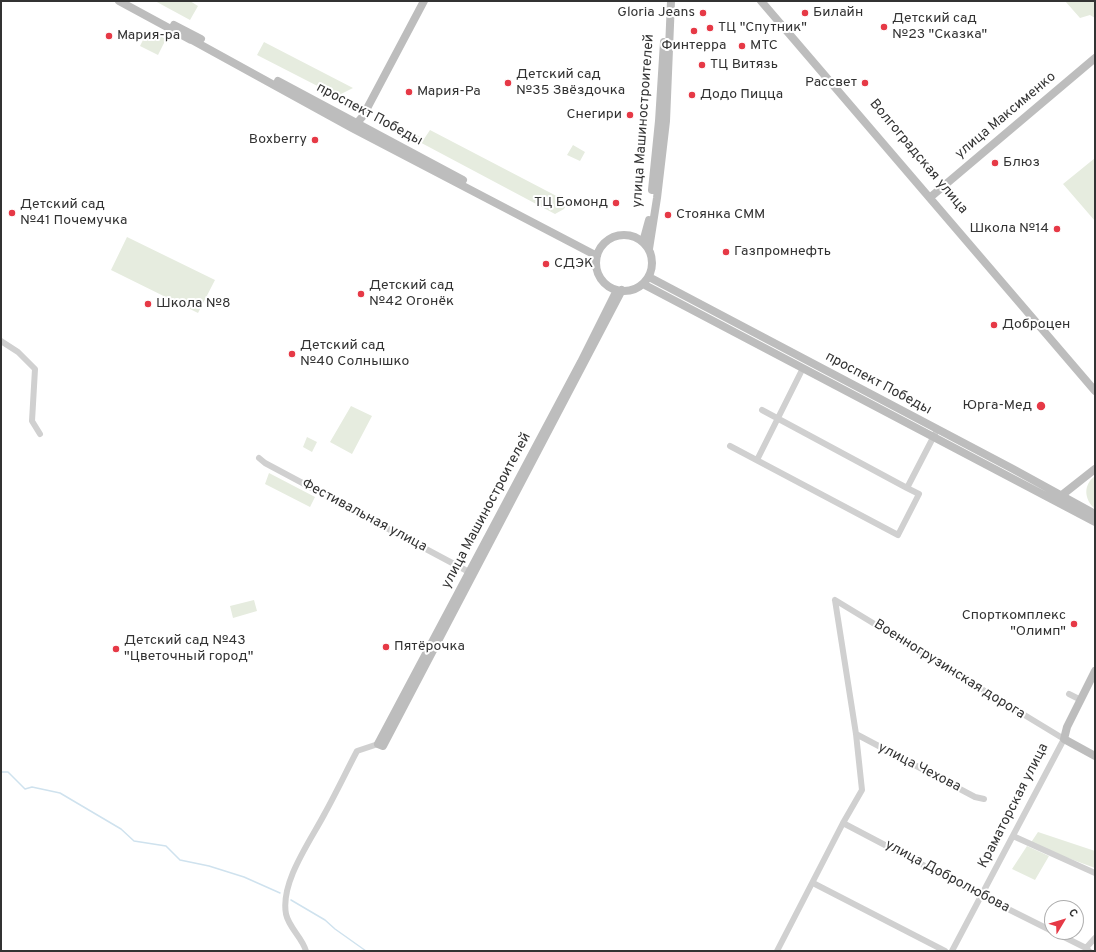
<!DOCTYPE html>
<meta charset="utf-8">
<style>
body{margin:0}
#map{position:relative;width:1096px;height:952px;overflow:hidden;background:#fff;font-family:Overpass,sans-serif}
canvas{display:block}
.frame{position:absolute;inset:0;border:2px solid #333;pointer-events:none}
.north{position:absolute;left:1044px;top:900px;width:40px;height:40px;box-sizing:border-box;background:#fff;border:1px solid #adadad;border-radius:50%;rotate:52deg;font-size:11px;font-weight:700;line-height:16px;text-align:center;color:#333}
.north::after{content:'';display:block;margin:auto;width:14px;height:18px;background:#e63946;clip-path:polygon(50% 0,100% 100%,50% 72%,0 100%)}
</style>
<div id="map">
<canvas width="1096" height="952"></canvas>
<div class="frame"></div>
<div class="north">С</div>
</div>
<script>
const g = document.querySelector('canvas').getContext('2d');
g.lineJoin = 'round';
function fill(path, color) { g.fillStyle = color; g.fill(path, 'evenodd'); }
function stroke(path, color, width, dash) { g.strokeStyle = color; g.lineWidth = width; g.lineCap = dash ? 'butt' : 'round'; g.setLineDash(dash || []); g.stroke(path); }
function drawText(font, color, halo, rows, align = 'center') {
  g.font = font + ' Overpass,sans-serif'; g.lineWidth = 4; g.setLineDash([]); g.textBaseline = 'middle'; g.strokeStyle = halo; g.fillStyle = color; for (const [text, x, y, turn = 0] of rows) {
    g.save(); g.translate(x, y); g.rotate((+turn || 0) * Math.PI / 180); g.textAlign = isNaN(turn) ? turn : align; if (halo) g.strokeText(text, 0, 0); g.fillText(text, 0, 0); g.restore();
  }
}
fill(new Path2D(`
 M155,1H190L198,6L190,20Z
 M1065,1H1095V18L1090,15L1080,18Z
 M148,30L166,39L158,55L140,46Z
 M264,42L353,88L337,96L257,55Z
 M384,117L424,139L430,130L568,202L564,209L555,214L382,122Z
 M573,145L585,152L580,161L567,155Z
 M1095,158V221L1063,184Z
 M127,237L215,280L198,313L111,270Z
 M351,406L372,416L352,454L330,442Z
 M307,437L317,442L312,452L303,447Z
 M269,473L315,497L310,507L265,484Z
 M1095,476V509C1084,499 1083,485 1095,476Z
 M254,600L257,611L233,618L230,606Z
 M1038,832L1095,851V868L1030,844Z
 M1027,846L1049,856L1035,880L1012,869Z`), '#e6ecdf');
stroke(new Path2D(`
 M1,772H8L25,789L32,787L60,793L121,829L134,841L166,846L180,860L209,866L244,877L280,893
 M291,900L325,920L335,929L366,951`), '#cfe2ee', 1.5);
stroke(new Path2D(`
 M1,341L18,352L35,369L32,421L40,434
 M762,410L907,488
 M730,446L898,535L919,494L907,488L937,430
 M259,458L265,463L469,572
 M757,460L803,368
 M835,600L1064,739L952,951
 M1069,694L1081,700
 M856,734L975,797L984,799
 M843,823L982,896L1052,931
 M1013,836L1095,873
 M813,883L945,951
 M1054,932L1086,948L1089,951
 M1086,948L1095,938
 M306,951C302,937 289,928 286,914C280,882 311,840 325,813C336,793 346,772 357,751L378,744
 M777,951L843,823L862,790L856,734L835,600`), '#d0d0d0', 6);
stroke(new Path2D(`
 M119,1L191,40H192L352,128L597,256
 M761,1L1095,391
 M174,25L201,39
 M278,81L463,180
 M357,123L363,116L424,1
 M652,190L659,121L664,42
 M933,195L1095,58
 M596 263a28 28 0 1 1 56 0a28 28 0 1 1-56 0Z
 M643,242L649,220
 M649,249L657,198L666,121L671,1
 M649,277L1013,469L1095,514
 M643,284L1095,522
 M617,290L581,362L378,744L383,746L622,290
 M1061,500L1062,495L1095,469
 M1095,671L1067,727L1064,739L1095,756`), '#bdbdbd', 8);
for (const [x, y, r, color] of [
 [703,13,4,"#e63946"],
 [805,13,4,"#e63946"],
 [884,27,4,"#e63946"],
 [710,28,4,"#e63946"],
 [694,31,4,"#e63946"],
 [109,36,4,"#e63946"],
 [742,46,4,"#e63946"],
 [702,65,4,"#e63946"],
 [508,83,4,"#e63946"],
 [865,83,4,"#e63946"],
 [409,92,4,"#e63946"],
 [692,95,4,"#e63946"],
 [630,115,4,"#e63946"],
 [315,140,4,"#e63946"],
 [995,163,4,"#e63946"],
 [616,203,4,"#e63946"],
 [12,213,4,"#e63946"],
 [668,215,4,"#e63946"],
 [1057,229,4,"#e63946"],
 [726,252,4,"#e63946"],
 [546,264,4,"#e63946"],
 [361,294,4,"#e63946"],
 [148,304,4,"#e63946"],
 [994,325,4,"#e63946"],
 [292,354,4,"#e63946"],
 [1041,406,5,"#e63946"],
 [1074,624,4,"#e63946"],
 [386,647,4,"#e63946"],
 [116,649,4,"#e63946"]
]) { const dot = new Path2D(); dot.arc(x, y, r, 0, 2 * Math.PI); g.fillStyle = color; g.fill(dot); stroke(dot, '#fff', 1.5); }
drawText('14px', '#333', '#fff', [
 ["Gloria Jeans",695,13,"right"],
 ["Билайн",813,13],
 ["Детский сад",892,19],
 ["№23 \"Сказка\"",892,35],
 ["ТЦ \"Спутник\"",718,28],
 ["Мария-ра",117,36],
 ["Финтерра",694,46,"center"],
 ["МТС",750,46],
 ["ТЦ Витязь",710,65],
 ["Детский сад",516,75],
 ["№35 Звёздочка",516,91],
 ["Рассвет",857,83,"right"],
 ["Мария-Ра",417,92],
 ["Додо Пицца",700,95],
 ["Снегири",622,115,"right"],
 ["Boxberry",307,140,"right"],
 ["Блюз",1003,163],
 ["ТЦ Бомонд",608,203,"right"],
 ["Детский сад",20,205],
 ["№41 Почемучка",20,221],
 ["Стоянка СММ",676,215],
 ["Школа №14",1049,229,"right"],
 ["Газпромнефть",734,252],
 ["СДЭК",554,264],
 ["Детский сад",369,286],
 ["№42 Огонёк",369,302],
 ["Школа №8",156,304],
 ["Доброцен",1002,325],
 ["Детский сад",300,346],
 ["№40 Солнышко",300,362],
 ["Юрга-Мед",1032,406,"right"],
 ["Спорткомплекс",1066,616,"right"],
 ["\"Олимп\"",1066,632,"right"],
 ["Детский сад №43",124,641],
 ["\"Цветочный город\"",124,657],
 ["Пятёрочка",394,647]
], 'left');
drawText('14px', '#333', '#fff', [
 ["проспект Победы",369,115,28],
 ["улица Максименко",1006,116,-40],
 ["улица Машиностроителей",644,121,-86],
 ["Волгоградская улица",918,157,50],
 ["проспект Победы",878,384,28],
 ["улица Машиностроителей",487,511,-62],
 ["Фестивальная улица",364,516,28],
 ["Военногрузинская дорога",949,670,32],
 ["улица Чехова",919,768,27],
 ["Краматорская улица",1014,806,-63],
 ["улица Добролюбова",947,877,28]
]);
</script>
